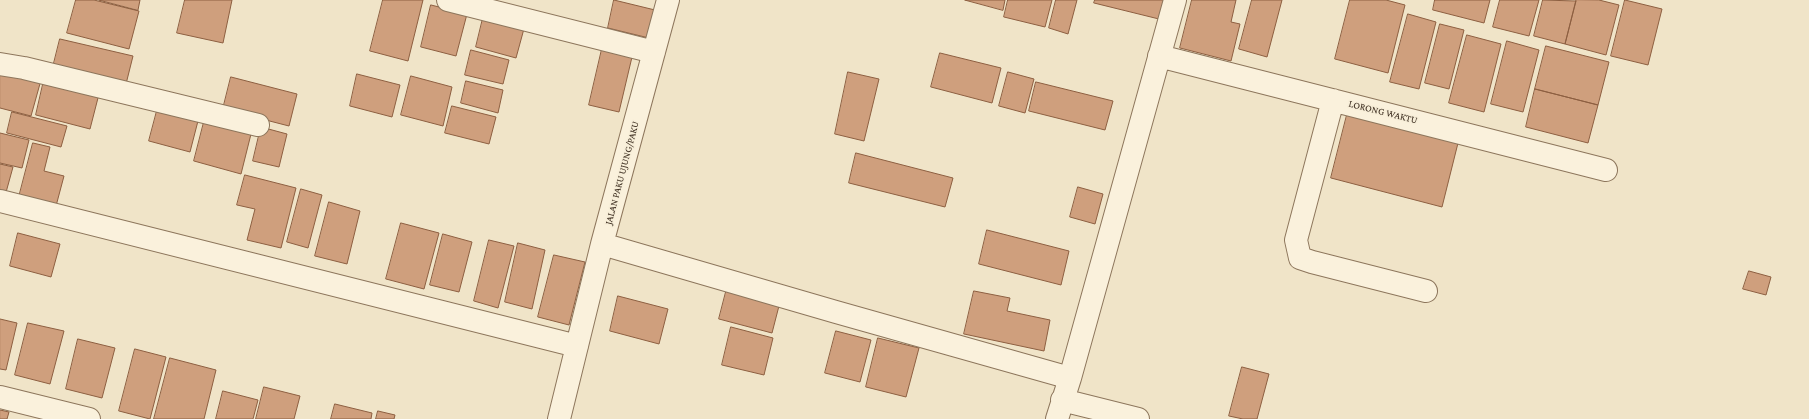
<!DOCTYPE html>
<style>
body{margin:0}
canvas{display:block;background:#f0e4c8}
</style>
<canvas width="1809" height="419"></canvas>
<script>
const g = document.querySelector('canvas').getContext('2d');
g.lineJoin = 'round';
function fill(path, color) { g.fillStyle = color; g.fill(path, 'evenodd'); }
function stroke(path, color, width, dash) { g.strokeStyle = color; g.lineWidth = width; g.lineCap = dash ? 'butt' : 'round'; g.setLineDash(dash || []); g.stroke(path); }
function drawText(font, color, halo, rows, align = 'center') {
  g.font = font + ' "Crimson Pro",serif'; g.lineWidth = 3; g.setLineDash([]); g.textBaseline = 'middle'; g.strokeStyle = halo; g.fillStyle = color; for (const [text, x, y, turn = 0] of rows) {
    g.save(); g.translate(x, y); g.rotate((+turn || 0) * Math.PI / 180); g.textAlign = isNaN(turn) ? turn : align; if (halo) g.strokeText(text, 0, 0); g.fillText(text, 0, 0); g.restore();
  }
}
const building = new Path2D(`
 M76,0H94L139,11L129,49L67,33Z
 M99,0H140L138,10Z
 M185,0H232L223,43L177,33Z
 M383,0H423L408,61L370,51Z
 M614,0L655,10L649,38L608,28Z
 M965,0H1005L1003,10Z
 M1008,0H1052L1045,27L1004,17Z
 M1056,0H1077L1068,34L1049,28Z
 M1095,0H1168L1163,20L1094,3Z
 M1192,0H1236L1231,22L1240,24L1231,61L1180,48Z
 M1252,0H1282L1267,57L1239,49Z
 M1350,0H1386L1405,5L1388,73L1335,59Z
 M1435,0H1490L1484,23L1433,10Z
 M1500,0H1539L1529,36L1493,27Z
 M1543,0L1576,1L1565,44L1534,36Z
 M1599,0L1619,5L1606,55L1565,44L1576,0Z
 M1625,0L1662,9L1648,65L1611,56Z
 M431,5L467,14L456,56L421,47Z
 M484,14L525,25L516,58L476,47Z
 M1408,14L1436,22L1419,89L1390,82Z
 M1440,24L1464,30L1449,89L1425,83Z
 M1467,35L1501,44L1484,112L1449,103Z
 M60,39L133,56L126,84L53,67Z
 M1507,41L1539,50L1523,112L1491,104Z
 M1546,46L1609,62L1598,105L1535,89Z
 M602,49L632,57L619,112L589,105Z
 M471,50L509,60L503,84L465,75Z
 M940,53L1001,68L992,103L931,87Z
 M0,69L41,80L31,116L0,108Z
 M848,72L879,79L864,141L835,134Z
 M1008,72L1034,79L1025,113L999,106Z
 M357,74L400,85L392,117L350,106Z
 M411,76L452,87L443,126L401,115Z
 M231,77L297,94L289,126L223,109Z
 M44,80L99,94L90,129L36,115Z
 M466,81L503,90L498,113L461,103Z
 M1036,82L1113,101L1105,130L1029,111Z
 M1535,89L1598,105L1588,143L1526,127Z
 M452,106L496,117L489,144L445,133Z
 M158,107L199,117L190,152L149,141Z
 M1349,107L1460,135L1442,207L1331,178Z
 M12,112L67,126L61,147L7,133Z
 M204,122L251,134L241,174L194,161Z
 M261,127L287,134L279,167L253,161Z
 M0,133L29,140L22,168L0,163Z
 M33,143L50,147L44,171L64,176L56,206L19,197Z
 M856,153L953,178L945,207L849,183Z
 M0,164L13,167L5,196L0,195Z
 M245,175L296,188L281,248L247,240L255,209L237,205Z
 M1078,187L1103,194L1095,224L1070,217Z
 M301,189L322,195L308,248L287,242Z
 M329,202L360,211L347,264L315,256Z
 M401,223L439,233L424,289L386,279Z
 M987,230L1069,251L1061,285L979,264Z
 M18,233L60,244L51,277L10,266Z
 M443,234L472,242L459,292L430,285Z
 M489,240L514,246L498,308L474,301Z
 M518,243L545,250L532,309L505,302Z
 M554,255L585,262L569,325L538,317Z
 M1749,271L1771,277L1766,295L1743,289Z
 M727,288L780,302L772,333L719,319Z
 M974,291L1010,298L1007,311L1050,320L1044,351L964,334Z
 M618,296L668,309L659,344L610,331Z
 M0,319L17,323L6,370L0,369Z
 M28,323L64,331L50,384L15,375Z
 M731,327L773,338L764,375L722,365Z
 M836,331L871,340L860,382L825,373Z
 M878,338L919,348L906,397L866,387Z
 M78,339L115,348L102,398L66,389Z
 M135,349L166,357L150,419L119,411Z
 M170,358L216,370L204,419H154Z
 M1242,367L1269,374L1257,419H1243L1229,416Z
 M264,387L300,396L294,419H256Z
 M223,391L258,400L253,419H216Z
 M335,404L372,413L371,419H331Z
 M0,410L9,412L7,419H0Z
 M378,411L395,415L394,419H376Z`);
fill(building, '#cf9f7d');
stroke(building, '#8d5f41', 1);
const street = new Path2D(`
 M448,0L654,52
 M1159,56L1606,170
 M0,64L24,68L258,125
 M1333,100L1296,240L1300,258L1312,262L1426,291
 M0,201L577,346
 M602,244L836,312L1070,378
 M0,397L89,419
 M1062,400L1138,419
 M559,419L602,244L668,0
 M1057,419L1070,378L1175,0`);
stroke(street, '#8d765c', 24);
stroke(street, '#faf1dc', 22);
drawText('10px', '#3d2e20', '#f7eed8', [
 ["LORONG WAKTU",1383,112,14],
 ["JALAN PAKU UJUNG/PAKU",622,173,-75]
]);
</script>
